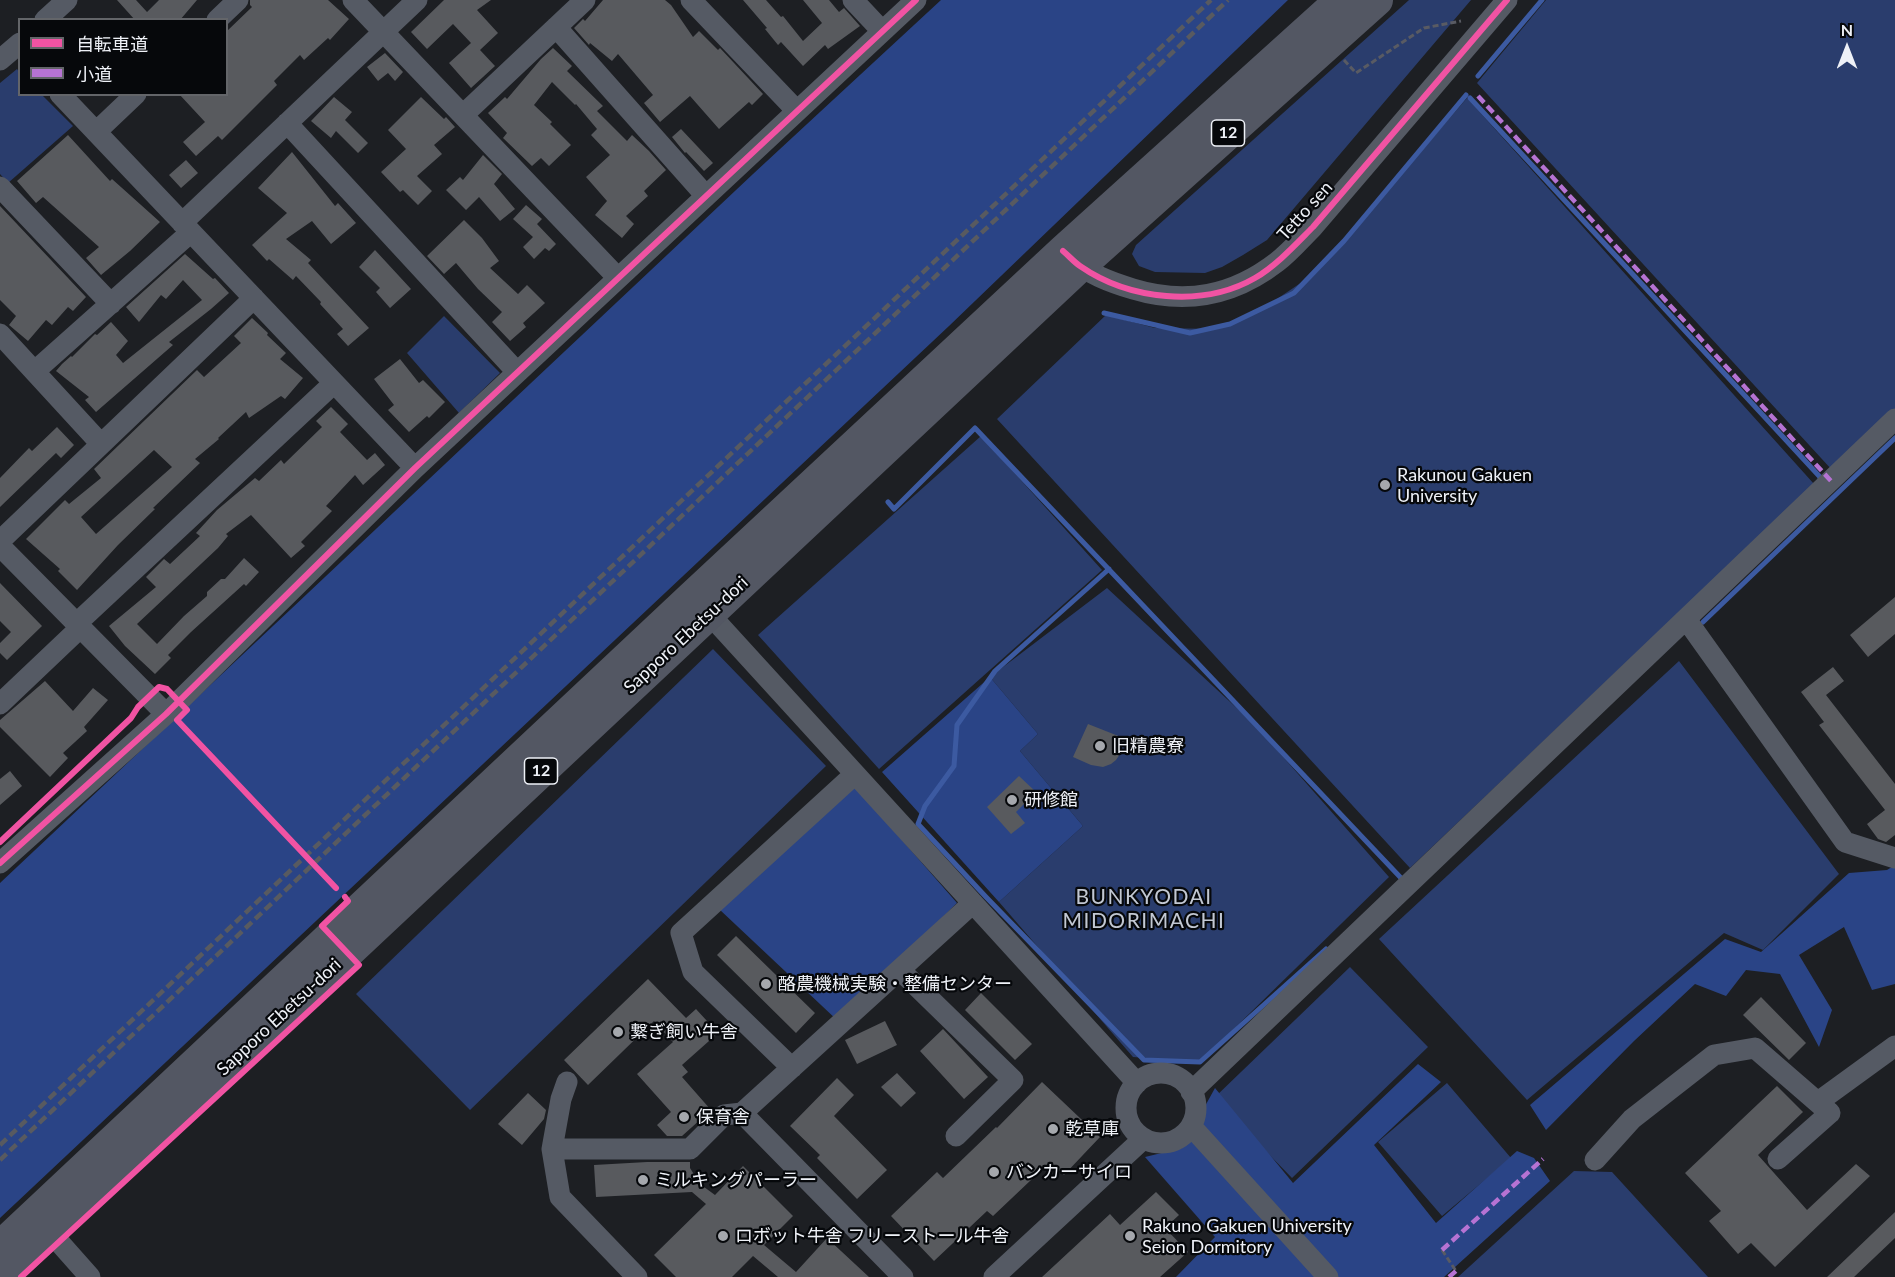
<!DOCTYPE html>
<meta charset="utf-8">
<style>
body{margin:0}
#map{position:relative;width:1895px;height:1277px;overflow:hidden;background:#1d1f23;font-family:Lato,"Noto Sans JP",sans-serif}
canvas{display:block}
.legend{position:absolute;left:18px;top:18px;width:210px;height:78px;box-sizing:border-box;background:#06080b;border:2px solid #636569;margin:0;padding:8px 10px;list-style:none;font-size:18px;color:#eef1f7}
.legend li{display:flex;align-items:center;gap:12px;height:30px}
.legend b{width:30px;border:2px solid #636569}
.north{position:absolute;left:1817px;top:18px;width:60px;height:60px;-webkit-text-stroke:4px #06080b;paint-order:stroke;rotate:0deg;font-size:16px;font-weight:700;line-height:24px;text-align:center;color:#eef1f7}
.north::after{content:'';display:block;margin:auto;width:21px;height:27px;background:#eef1f7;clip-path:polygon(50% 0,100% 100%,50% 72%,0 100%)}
</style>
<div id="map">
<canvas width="1895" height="1277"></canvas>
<ul class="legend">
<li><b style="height:8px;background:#f153a3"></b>自転車道</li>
<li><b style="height:8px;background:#b673d3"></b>小道</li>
</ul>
<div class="north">N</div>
</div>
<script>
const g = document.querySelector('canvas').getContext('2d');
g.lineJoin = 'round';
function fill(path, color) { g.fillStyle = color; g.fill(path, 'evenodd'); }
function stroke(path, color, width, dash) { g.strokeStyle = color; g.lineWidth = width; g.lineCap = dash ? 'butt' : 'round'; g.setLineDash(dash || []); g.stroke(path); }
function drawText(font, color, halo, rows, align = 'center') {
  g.font = font + ' Lato,"Noto Sans JP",sans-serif'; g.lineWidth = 4.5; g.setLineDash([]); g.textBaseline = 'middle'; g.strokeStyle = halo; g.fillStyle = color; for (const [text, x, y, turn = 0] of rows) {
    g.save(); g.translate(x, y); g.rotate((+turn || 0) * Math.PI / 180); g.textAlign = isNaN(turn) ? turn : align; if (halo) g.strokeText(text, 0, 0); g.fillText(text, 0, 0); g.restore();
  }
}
fill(new Path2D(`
 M1409,0H1471L1267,240L1243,255L1222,267L1205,273L1155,272L1139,266L1132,254L1136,245Z
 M1546,0H1895V412L1832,470L1477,83Z
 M17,69L19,72L20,94L42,95L73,126L8,183L0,174V83Z
 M1467,98L1814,484L1410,868L997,419L1106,315L1155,328L1217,329L1256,313L1317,272Z
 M444,316L500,373L459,413L407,353Z
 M981,436L1102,570L879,769L758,635Z
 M1107,588L1254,724L1389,877L1200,1062L1133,1057L999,902L1083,826L1020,751L1038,734L990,677Z
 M713,649L826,766L470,1110L356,994Z
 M1679,661L1839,874L1763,950L1724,933L1527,1100L1379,939Z
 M1350,967L1428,1047L1292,1178L1214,1098Z
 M1447,1083L1511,1158L1442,1216L1378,1142Z
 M1574,1171L1612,1172L1708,1277H1458Z`), '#2a3d6d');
fill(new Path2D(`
 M941,0H1288L949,326L0,1218V883L753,174Z
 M990,677L1038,734L1020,751L1083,826L999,902L882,772Z
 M853,784L957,903L838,1021L719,909Z
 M1895,865V984L1872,990L1844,927L1799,955L1832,1010L1819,1047L1780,974L1746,970L1726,996L1695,984L1634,1041L1546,1130L1530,1105L1725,939L1761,952L1849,873L1887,870Z
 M1418,1064L1441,1082L1374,1145L1436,1223L1517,1151L1534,1158L1550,1181L1444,1277H1176L1215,1237L1145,1157L1182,1148L1215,1088L1293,1183Z`), '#2a4486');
stroke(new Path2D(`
 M1478,76L1542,0
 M1470,98L1820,477V482
 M1104,313L1190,333L1230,324L1294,293L1344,241L1466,95
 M888,502L894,509L975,428L1401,878
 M1109,569L995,671L957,725L954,766L925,806L918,824L986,897L1144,1060L1200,1062L1326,949
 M1703,622L1895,438`), '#3c5aa1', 5);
fill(new Path2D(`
 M117,0H136L147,12L159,0H197L180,20H135Z
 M250,0H328L349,19L330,40L328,38L304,60L300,55L274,81L277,85L222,140L218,136L196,156L183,142L205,122L179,94H226V32L252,7L250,5Z
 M444,0H491L477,10L498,33L480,50L495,66L471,88L449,63L471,43L453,24L427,49L411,32Z
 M603,0H665L671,5L693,37L699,31L718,50L720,48L763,94L752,105L749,102L719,129L690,96L660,122L644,103L653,95L618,54L612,61L590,43L589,45L574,28L583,19L585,21Z
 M743,0H766L781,17L783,16L803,41L822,23L803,0H829L839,12L844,8L860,26L828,49L825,45L803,66L781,42L778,45L765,29L767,28Z
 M553,48L572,66L567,71L603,106L597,111L627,141L632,135L649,151L666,170L644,191L648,196L626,216L634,224L622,238L595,215L607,201L586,177L610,155L591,135L597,129L576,104L575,105L552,82L534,105L552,122L550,124L571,145L549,166L541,158L532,166L503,138L507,133L488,113L505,97L507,99L541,59Z
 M385,53L403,72L395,81L388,73L378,81L367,67Z
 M334,97L352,112L345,120L368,143L358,153L336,131L331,138L311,121Z
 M421,97L444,119L446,117L455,127L434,145L442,154L417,176L432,191L418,205L403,190L400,192L381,172L406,149L388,130Z
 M681,129L713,163L704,171L686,152L685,153L672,137Z
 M68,135L110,181L112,179L160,222L130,251L101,275L86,258L99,247L43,197L36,203L17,181Z
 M292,152L335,206L338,203L356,223L331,244L312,221L286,239L311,260L308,263L369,328L348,346L337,334L343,329L320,304L321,302L296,276L293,280L269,259L267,261L252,245L287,213L258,188Z
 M483,155L502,174L494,184L515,209L500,221L479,197L466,210L446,190L460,177L463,180Z
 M186,160L198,173L181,188L169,175Z
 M526,205L542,219L537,224L556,244L549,251L545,248L534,259L523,247L533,237L513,219Z
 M0,206L86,297L73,311L68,307L52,325L46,320L28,341L9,325L16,316L0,300Z
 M464,220L482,238L499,261L490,268L518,294L527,285L545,303L523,323L526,327L510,341L492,322L502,312L478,289L456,263L444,274L427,256Z
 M375,250L411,289L390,308L376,292L380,288L359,267Z
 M185,254L213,279L215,278L229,293L211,309L169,342L173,345L96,412L85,400L89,397L56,371L62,364L71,356L72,357L95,334L97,335L111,322L128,341L116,355L123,363L202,300L183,280L166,299L161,295L139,322L126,307Z
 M252,318L268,333L267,335L286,353L280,359L303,378L285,399L281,396L249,418L246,412L218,438L219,439L195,459L200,463L153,508L155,509L118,545L77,590L58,571L60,569L26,539L65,500L69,504L101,478L94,469L197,370L204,377L241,343L234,336ZM154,450L172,467L96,534L81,517Z
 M400,359L419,383L423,380L445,402L429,418L427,416L409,432L388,410L394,405L374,379Z
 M331,407L348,424L340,432L367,460L375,453L385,465L363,485L355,475L326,506L332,511L301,542L305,546L291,558L251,515L226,534L228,536L218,548L137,624L157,644L184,616L207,596V592L221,579H225L244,558L259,572L246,586L244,584L191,632L168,655L171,658L155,674L125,646L109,626L156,587L146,577L164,559L170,564L200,536L196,533L217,510L255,478L259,481L281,460L284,464L322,427L316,421Z
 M57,427L74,445L61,458L56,453L0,507V478L29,448L32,451Z
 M0,583L42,626L7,660L0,653V643L11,632L0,621Z
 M1895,597V634L1868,657L1850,635Z
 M1833,667L1844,681L1826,695L1895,784V835L1886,842L1878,839L1867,824L1885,810L1819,725L1824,722L1801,692Z
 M45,681L73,711L93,688L108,700L84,727L87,731L63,753L68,758L50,777L0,727V720Z
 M1088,724L1126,739L1120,754L1116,760L1111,764L1103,767L1091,765L1073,757Z
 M10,771L22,786L0,805V779Z
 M1019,776L1036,792L1016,812L1025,823L1011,834L987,807Z
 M736,936L815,1013L796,1033L717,955Z
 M648,979L686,1018L696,1009L718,1033L682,1065L688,1072L682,1077L711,1110L682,1136H667L657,1125L671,1112L637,1074L673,1042L654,1021L588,1085L564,1060Z
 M981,993L1032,1044L1015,1060L965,1010Z
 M1761,997L1806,1043L1789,1060L1743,1015Z
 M885,1021L897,1045L857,1064L845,1040Z
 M943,1029L988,1077L964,1099L920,1051Z
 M897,1073L916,1093L901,1107L881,1087Z
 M837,1078L854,1095L834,1116L887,1170L857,1199L817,1158L820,1155L790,1126Z
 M1042,1082L1100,1137L1064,1175L1050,1162L993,1216L987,1211L934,1261L891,1216L937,1172L943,1178L996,1127L997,1128Z
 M1777,1086L1803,1112L1758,1155L1807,1210L1856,1164L1870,1176L1775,1267L1751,1243L1738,1254L1709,1221L1721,1211L1685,1173Z
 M528,1093L546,1110L544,1119L522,1145L498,1124Z
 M647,1162H690V1168L700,1184L715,1195L743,1166L793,1216L764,1245L796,1272L827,1238L869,1277H778L753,1256L732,1277H676L654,1255L706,1204L692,1192L596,1197L594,1165Z
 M1156,1192L1179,1215L1165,1228L1188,1252L1160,1277H1042L1110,1214L1120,1225Z
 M1895,1212V1238L1854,1277H1827Z`), '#585a5e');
stroke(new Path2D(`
 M1344,60L1356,73L1424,28L1461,21
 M1442,1250L1456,1271`), '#595b63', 3, [6, 3]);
stroke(new Path2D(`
 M353,0L618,278
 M691,0L797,111
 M853,0L882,31
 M45,20L67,0
 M217,20L238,0
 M556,27L706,196
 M0,60L20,43
 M60,94L415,468
 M463,115L585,0
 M287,123L517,372
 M96,132L136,94
 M0,187L111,304
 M182,223L417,0
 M1071,258C1088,274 1110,282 1133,289C1186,305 1233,296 1277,262C1290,252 1302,238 1313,227L1507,0
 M0,334L101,444
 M35,371L191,232
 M0,541L254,298
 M0,546L166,714
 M701,605L1137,1083
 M1686,619L1845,842L1895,858
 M76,624L334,383
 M0,704L80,628
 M0,863L166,714L415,468L916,0
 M900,970L1013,1080L956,1136
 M792,1068L693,972L681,933L855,774
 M1126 1108a35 35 0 1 1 70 0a35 35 0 1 1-70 0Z
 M1191,1092L1895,419
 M1818,1102L1895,1046
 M1191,1126L1328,1277
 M552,1149L561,1099L567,1082
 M1595,1160L1632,1119L1714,1055L1755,1048L1830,1113L1778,1159
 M43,1224L90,1277
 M637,1277L560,1197L552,1149H690L724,1115L742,1113
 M903,1277L742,1113L973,903
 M994,1277L1143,1139`), '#555a64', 21);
stroke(new Path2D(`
 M0,1247L693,596L1063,251L1341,0
 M2,1277L1080,266L1377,0`), '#535763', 32);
stroke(new Path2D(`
 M0,1145L1211,0
 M0,1160L1228,0`), '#585a60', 4.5, [9, 4.5]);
stroke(new Path2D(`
 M1478,96L1831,481
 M1442,1250L1543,1159
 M1449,1277L1456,1271`), '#b673d3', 4.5, [9, 4.5]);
stroke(new Path2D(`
 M1063,251C1069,256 1074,262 1080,266C1129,300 1203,308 1255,278C1277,265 1295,245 1313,227L1507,0
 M0,842L131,718L138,707L159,687L167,689L187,710L177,720L336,888
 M0,863L166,714L415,468L916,0
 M21,1277L359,965L322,926L348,901L345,897`), '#f153a3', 6);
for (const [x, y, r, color] of [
 [1385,485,6,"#a5a8ad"],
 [1100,746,6,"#a5a8ad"],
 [1012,800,6,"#a5a8ad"],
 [766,984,6,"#a5a8ad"],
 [618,1032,6,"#a5a8ad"],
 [684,1117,6,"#a5a8ad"],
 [1053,1129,6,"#a5a8ad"],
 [994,1172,6,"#a5a8ad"],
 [643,1180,6,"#a5a8ad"],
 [723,1236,6,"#a5a8ad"],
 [1130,1236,6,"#a5a8ad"]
]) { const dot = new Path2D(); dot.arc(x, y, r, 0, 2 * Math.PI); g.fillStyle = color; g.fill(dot); stroke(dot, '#06080b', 2); }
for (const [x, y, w] of [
 [1228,133,33],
 [541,771,33]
]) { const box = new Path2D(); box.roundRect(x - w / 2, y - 13, w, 26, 4.5); g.fillStyle = '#06080b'; g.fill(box); stroke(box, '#eef1f7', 1.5); }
drawText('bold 16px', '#eef1f7', null, [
 ["12",1228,133],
 ["12",541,771]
]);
drawText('18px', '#eef1f7', '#06080b', [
 ["Tetto sen",1305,211,-48],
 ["Sapporo Ebetsu-dori",686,635,-43],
 ["Sapporo Ebetsu-dori",279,1017,-43]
]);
drawText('18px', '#eef1f7', '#06080b', [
 ["Rakunou Gakuen",1397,475],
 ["University",1397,496],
 ["旧精農寮",1112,746],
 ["研修館",1024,800],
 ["酪農機械実験・整備センター",778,984],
 ["繋ぎ飼い牛舎",630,1032],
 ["保育舎",696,1117],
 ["乾草庫",1065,1129],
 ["バンカーサイロ",1006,1172],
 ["ミルキングパーラー",655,1180],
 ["Rakuno Gakuen University",1142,1226],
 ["Seion Dormitory",1142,1247],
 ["ロボット牛舎 フリーストール牛舎",735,1236]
], 'left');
g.letterSpacing = '1.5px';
drawText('21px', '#c2c8d3', '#06080b', [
 ["BUNKYODAI",1144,897],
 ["MIDORIMACHI",1144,921]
]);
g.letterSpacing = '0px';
</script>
